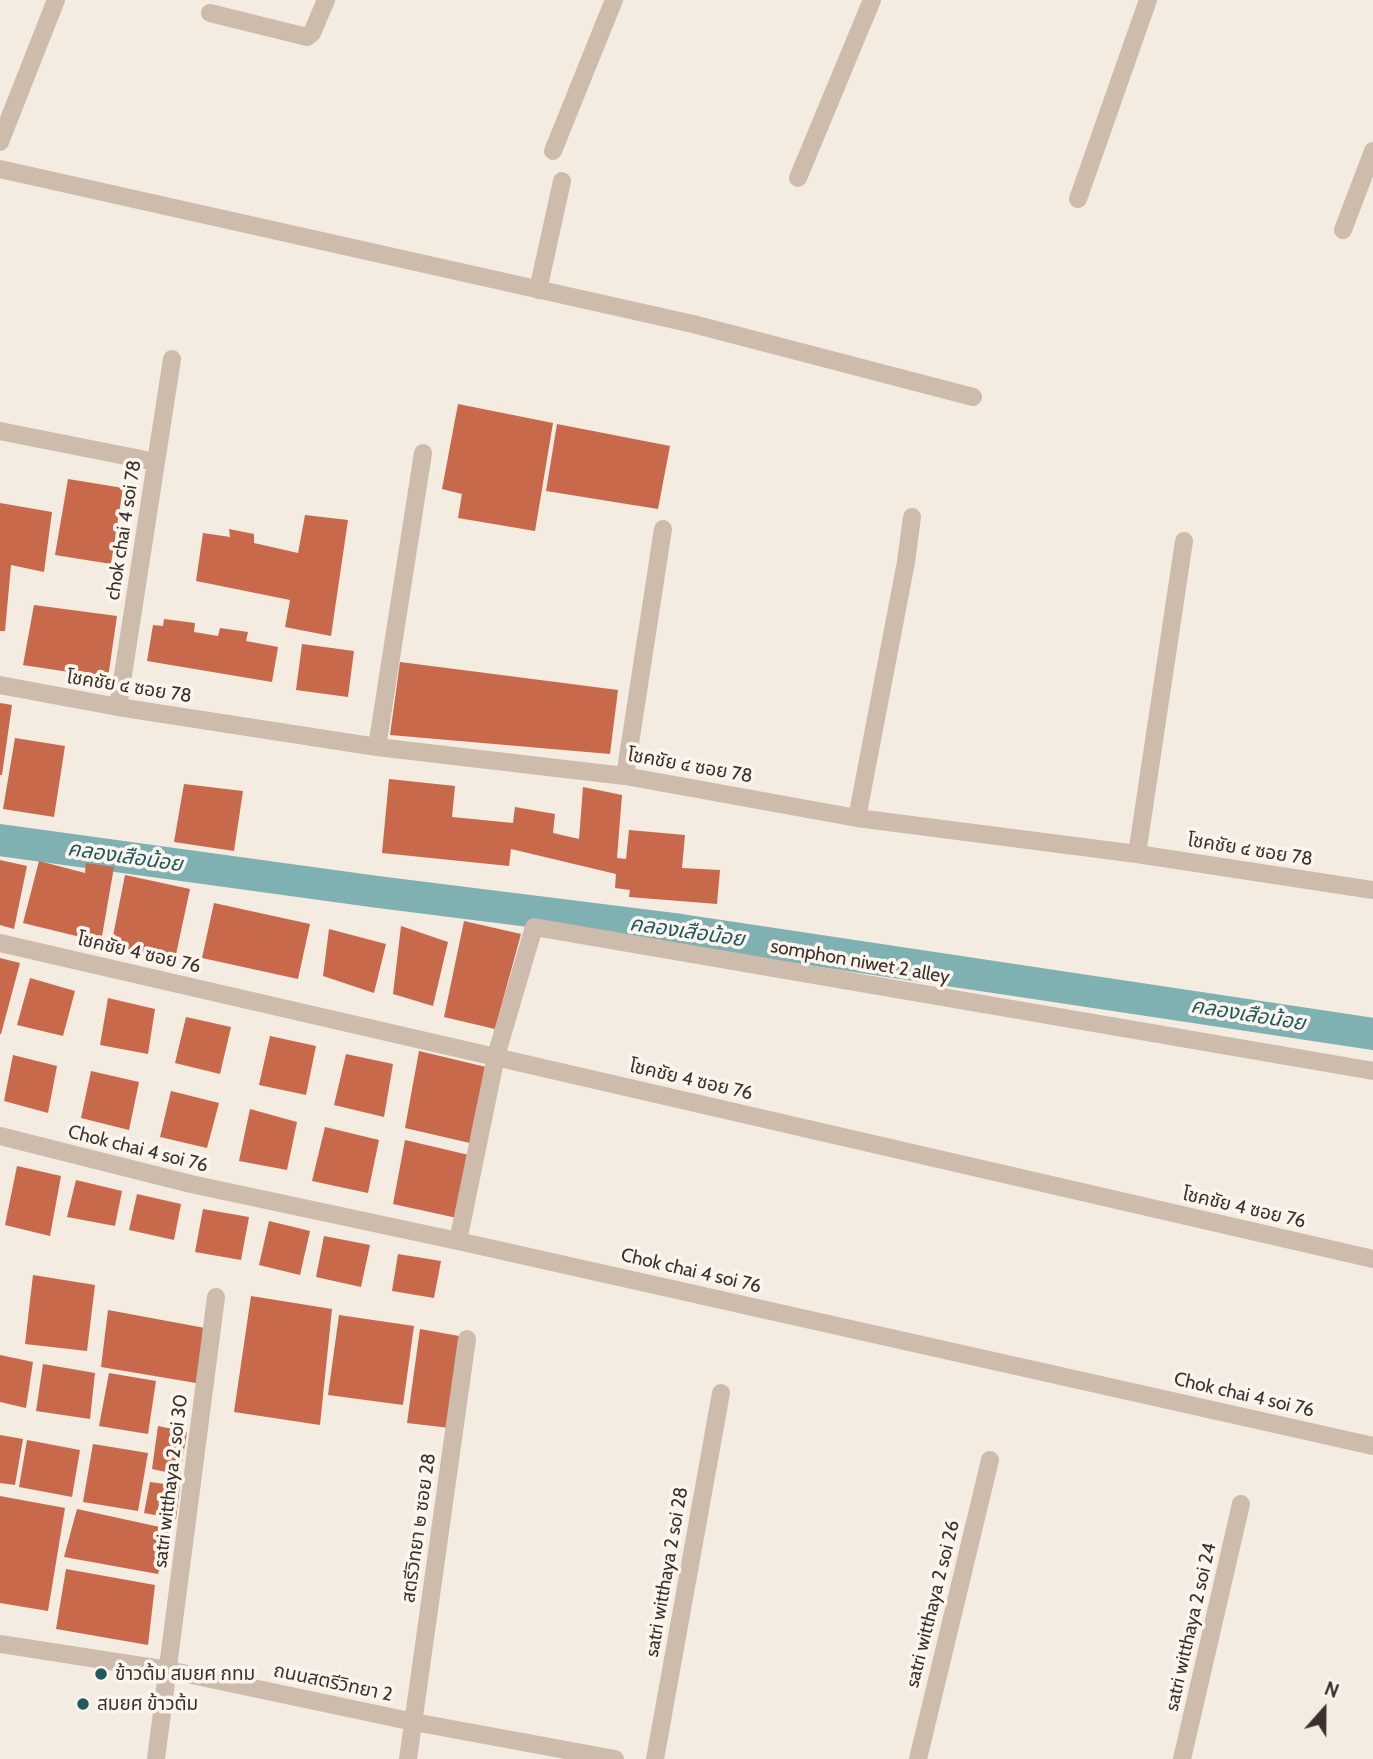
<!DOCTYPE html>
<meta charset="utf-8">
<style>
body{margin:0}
#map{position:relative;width:1373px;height:1759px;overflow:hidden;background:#f4ebe1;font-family:Cabin,sans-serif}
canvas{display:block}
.north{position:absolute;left:1289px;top:1675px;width:70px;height:70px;-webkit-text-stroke:5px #fbf5ee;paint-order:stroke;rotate:21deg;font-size:19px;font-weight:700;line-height:28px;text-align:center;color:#3b302b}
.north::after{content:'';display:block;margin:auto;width:24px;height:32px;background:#3b302b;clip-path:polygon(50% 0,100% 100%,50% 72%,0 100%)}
</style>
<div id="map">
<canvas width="1373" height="1759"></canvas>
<div class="north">N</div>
</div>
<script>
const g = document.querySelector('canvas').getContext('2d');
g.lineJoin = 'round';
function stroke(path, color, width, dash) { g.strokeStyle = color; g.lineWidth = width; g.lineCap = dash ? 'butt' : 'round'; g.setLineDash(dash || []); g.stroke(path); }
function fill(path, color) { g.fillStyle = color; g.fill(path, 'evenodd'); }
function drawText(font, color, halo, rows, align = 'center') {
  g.font = font + ' Cabin,"Noto Sans Thai",sans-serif'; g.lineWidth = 7; g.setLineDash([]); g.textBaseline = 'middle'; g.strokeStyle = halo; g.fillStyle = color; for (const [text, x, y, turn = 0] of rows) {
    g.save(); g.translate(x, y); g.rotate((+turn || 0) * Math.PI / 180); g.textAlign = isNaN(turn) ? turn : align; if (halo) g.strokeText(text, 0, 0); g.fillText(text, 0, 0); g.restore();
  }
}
stroke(new Path2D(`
 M0,840L378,892L681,930L1373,1034`), '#7fb0b2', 32);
fill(new Path2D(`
 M458,404L553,423L535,531L458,518L462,494L442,489Z
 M557,424L670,446L658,509L546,491Z
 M68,479L123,488L111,564L55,555Z
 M0,503L52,512L44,572L11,565L5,631H0Z
 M305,515L348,520L331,636L285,627L290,600L196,581L203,533L230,537L229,529L254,534V543L298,553Z
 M34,605L117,616L108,678L23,665Z
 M164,619L195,623L194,632L218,636L220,628L248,632L246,641L278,647L272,682L147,661L153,625L163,626Z
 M302,644L354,651L348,697L296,690Z
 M400,662L618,690L610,754L390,735Z
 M0,703L12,705L2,775H0Z
 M15,738L65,746L54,817L3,809Z
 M389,779L455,786L452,817L513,823L515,807L555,814L553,833L579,839L583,787L622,795L617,858L626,859L629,830L685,835L682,868L720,870L717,904L629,897L630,890L615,888L616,874L511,849L509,866L382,853Z
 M184,784L243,791L234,851L174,842Z
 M0,860L27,866L14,929L0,925Z
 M39,861L85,873L86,863L114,867L101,942L23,923Z
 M125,875L190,889L175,959L111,946Z
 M214,903L310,924L298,979L202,958Z
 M464,921L521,934L495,1029L444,1017Z
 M401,926L448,942L433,1006L393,994Z
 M329,929L386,944L374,993L323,976Z
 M0,958L20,963L1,1034H0Z
 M30,978L75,991L63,1036L17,1025Z
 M108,998L155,1009L148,1054L100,1045Z
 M186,1017L231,1027L220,1074L175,1063Z
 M270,1036L316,1046L306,1095L259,1085Z
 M419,1051L486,1067L470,1143L405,1128Z
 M346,1054L393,1064L384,1117L334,1105Z
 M13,1055L57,1066L48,1113L4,1101Z
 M91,1071L139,1082L129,1130L81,1118Z
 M171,1091L219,1103L207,1148L160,1137Z
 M250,1109L297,1122L287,1170L239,1161Z
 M325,1127L379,1140L368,1193L312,1181Z
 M405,1140L469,1155L457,1218L393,1204Z
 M17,1166L61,1176L50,1236L5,1225Z
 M76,1180L122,1191L115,1226L67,1217Z
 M137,1194L181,1204L174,1240L129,1230Z
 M203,1209L249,1217L241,1260L195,1252Z
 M269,1221L310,1231L300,1275L259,1265Z
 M324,1236L370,1245L361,1287L316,1277Z
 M398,1254L441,1261L434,1298L392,1291Z
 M33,1275L95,1285L87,1351L25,1344Z
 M251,1296L332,1309L320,1425L234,1412Z
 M108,1310L205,1328L196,1383L101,1367Z
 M339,1315L414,1326L403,1405L328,1395Z
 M420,1329L459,1336L450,1428L407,1423Z
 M0,1355L33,1362L26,1408L0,1402Z
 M43,1364L95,1373L90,1419L36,1411Z
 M109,1373L156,1381L148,1434L99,1426Z
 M158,1426L187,1432L180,1475L152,1469Z
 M0,1435L23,1439L15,1485L0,1483Z
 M27,1440L80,1450L72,1497L19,1487Z
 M93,1444L148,1453L138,1511L83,1502Z
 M150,1482L180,1486L176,1519L144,1513Z
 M0,1496L65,1508L48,1611L0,1603Z
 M77,1509L169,1529L158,1574L64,1557Z
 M66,1569L155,1585L148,1645L56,1629Z`), '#c8694b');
stroke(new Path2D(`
 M210,13L307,37L312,33L326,0
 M0,142L56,0
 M553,151L614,0
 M0,169L693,324L973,397
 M798,178L872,0
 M1078,199L1148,0
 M1343,230L1373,151
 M538,290L562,181
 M0,431L156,462
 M0,685L118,707L377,747L625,776L857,818L1137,854L1373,890
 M118,707L172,359
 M377,747L423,453
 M625,776L663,529
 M857,818L906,562L912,517
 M1137,854L1184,541
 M0,943L1373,1259
 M0,1136L191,1184L458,1241L1373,1446
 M458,1241L496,1056L534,927L1373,1071
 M0,1644L168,1670L414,1722L615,1759
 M156,1759L216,1297
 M408,1759L467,1339
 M655,1759L721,1393
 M918,1759L990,1460
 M1182,1759L1241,1504`), '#cdbbac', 18);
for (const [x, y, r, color] of [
 [101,1674,7,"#1f5a5e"],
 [83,1704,7,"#1f5a5e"]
]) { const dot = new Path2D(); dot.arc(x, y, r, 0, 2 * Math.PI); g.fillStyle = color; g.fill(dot); stroke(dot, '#fbf5ee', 2.5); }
drawText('19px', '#3b302b', '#fbf5ee', [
 ["chok chai 4 soi 78",124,530,-81],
 ["โชคชัย ๔ ซอย 78",129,687,9],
 ["โชคชัย ๔ ซอย 78",690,766,10],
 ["โชคชัย ๔ ซอย 78",1250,850,9],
 ["โชคชัย 4 ซอย 76",139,953,13],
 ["somphon niwet 2 alley",860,962,10],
 ["โชคชัย 4 ซอย 76",691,1080,13],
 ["Chok chai 4 soi 76",138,1149,14],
 ["โชคชัย 4 ซอย 76",1244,1208,13],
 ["Chok chai 4 soi 76",691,1271,13],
 ["Chok chai 4 soi 76",1244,1395,13],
 ["satri witthaya 2 soi 30",171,1481,-83],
 ["สตรีวิทยา ๒ ซอย 28",419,1528,-82],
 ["satri witthaya 2 soi 28",667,1572,-80],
 ["satri witthaya 2 soi 26",933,1604,-76],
 ["satri witthaya 2 soi 24",1191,1627,-77],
 ["ถนนสตรีวิทยา 2",333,1683,12]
]);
drawText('19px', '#3b302b', '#fbf5ee', [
 ["ข้าวต้ม สมยศ กทม",115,1674],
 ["สมยศ ข้าวต้ม",97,1704]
], 'left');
drawText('italic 21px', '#1f5a5e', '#fbf5ee', [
 ["คลองเสือน้อย",125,857,8],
 ["คลองเสือน้อย",687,932,8],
 ["คลองเสือน้อย",1248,1015,9]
]);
</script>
